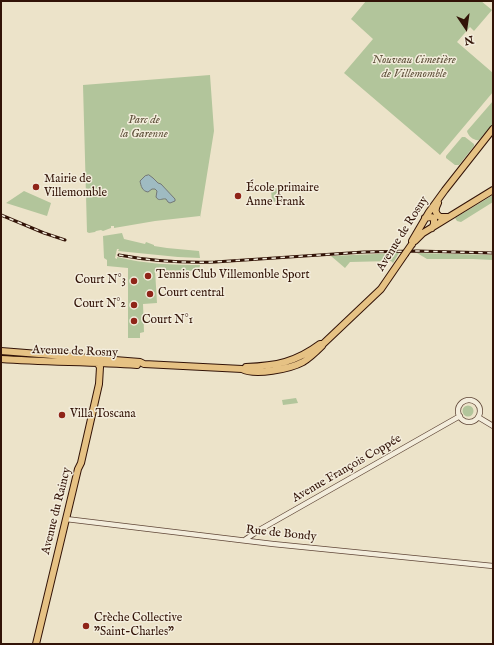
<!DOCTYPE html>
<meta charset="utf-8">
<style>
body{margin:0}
#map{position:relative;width:494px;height:645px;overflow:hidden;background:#ece3c9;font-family:"IM FELL English",serif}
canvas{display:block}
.frame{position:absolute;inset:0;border:2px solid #321307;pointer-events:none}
.north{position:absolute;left:446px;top:8px;width:40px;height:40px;-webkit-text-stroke:3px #f3eddc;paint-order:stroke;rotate:167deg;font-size:11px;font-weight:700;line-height:16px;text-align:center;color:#321307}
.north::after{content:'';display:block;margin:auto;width:14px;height:18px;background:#321307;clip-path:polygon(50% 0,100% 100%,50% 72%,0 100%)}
</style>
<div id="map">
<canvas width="494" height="645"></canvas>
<div class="frame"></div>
<div class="north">N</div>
</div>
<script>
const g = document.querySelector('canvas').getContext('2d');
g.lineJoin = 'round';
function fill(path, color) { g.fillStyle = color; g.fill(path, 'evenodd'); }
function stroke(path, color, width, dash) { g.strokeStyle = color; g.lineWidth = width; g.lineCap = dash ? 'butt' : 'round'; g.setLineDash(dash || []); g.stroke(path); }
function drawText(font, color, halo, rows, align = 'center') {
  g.font = font + ' "IM FELL English",serif'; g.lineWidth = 3; g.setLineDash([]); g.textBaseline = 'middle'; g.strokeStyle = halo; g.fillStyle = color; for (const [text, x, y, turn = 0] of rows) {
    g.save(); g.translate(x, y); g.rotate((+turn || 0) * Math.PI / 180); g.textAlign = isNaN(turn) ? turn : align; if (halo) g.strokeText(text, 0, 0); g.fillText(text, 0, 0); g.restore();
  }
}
fill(new Path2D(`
 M366,1H481L492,10L474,31L470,27L457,42L493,73V92L440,155L344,73L373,39L351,19Z
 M210,75L214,131L200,218V216L155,221L114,228V226H111V228L103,231L101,230L96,231L95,232L89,233L87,232L83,85Z
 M493,101V124L479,140C474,141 468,136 467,131Z
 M462,137H465L474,144V146L459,165H455L446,158V156Z
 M280,188L281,201L272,202L271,189Z
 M24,191L51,203L47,216L6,203Z
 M493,195V202L461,222L457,221L455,218Z
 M122,233L124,239L145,244L146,242L154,245V246L167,248L199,251L200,258L178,257L118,251L119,249H117L115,258L117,259V257C144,264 173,265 200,265L199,271L155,270L157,303L143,304L144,332L140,333V338H128V268L107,266V260L104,258L103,236Z
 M399,253L393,263L391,261L350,262L345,268L331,256Z
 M417,253L493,255V260L473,259H427Z
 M296,398L298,403L283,405L282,400Z
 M462.5 411a5.5 5.5 0 1 1 11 0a5.5 5.5 0 1 1-11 0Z`), '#b2c59b');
const water = new Path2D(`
 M149,175L153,178L158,183L161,184L175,199V201L170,203L168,202L166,199C162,198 159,202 156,197L157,191L155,189H152L148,192C142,191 141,186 140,181L145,176Z`);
fill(water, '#9fbbc2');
stroke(water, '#737877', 1);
const minor = new Path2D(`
 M458 411a11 11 0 1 1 22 0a11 11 0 1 1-22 0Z
 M478,417L493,426
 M66,519L273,544L493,566
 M245,540L246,539L261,529L460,416`);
const major = new Path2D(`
 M438,203C435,209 434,213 440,217H448
 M425,218C429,217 432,216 434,219V224L432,228
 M415,241L423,233L493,190
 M412,244V241L429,212L445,190L493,129
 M1,351L140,362L144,364L242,369C255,376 290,369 303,362C310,358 316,352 322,346L323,344L381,289L405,254
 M1,359C46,362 92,362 137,365
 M246,367C276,366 296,362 320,344H321
 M36,644L78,469L81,463L99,384L100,367L94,358`);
stroke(minor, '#604738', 6);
stroke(major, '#321307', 8);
stroke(minor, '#f3eddc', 4.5);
stroke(major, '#e6c284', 6);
const rail = new Path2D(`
 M1,215L44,233L65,240
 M119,255C151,261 182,263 215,262L364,252L417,251L493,253`);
stroke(rail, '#321307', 3);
stroke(rail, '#f3eddc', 1.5, [4.5]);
const majorBridge = new Path2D(`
 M405,254L412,244`);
stroke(majorBridge, '#321307', 8, []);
stroke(majorBridge, '#e6c284', 6);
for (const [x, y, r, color] of [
 [36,187,4,"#8f2418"],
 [238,196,4,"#8f2418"],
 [148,276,4,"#8f2418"],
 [134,281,4,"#8f2418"],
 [150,294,4,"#8f2418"],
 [134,305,4,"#8f2418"],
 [134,321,4,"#8f2418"],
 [62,415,4,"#8f2418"],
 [86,626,4,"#8f2418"]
]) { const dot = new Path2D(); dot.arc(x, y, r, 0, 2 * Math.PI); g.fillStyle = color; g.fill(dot); stroke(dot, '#f3eddc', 1.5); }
drawText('italic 12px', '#5f513b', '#f3eddc', [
 ["Nouveau Cimetière",414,61],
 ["de Villemomble",414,75],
 ["Parc de",144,121],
 ["la Garenne",144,135]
]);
drawText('12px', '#321307', '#f3eddc', [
 ["Mairie de",44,180],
 ["Villemomble",44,194],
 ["École primaire",246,189],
 ["Anne Frank",246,203],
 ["Tennis Club Villemonble Sport",156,276],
 ["Court N°3",126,281,"right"],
 ["Court central",158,294],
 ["Court N°2",126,305,"right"],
 ["Court N°1",142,321],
 ["Villa Toscana",70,415],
 ["Crèche Collective",94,619],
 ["\"Saint-Charles\"",94,633]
], 'left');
drawText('12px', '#321307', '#f3eddc', [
 ["Avenue de Rosny",403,234,-58],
 ["Avenue de Rosny",75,352,2],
 ["Avenue François Coppée",347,469,-30],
 ["Avenue du Raincy",57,511,-76],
 ["Rue de Bondy",281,534,6]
]);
</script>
